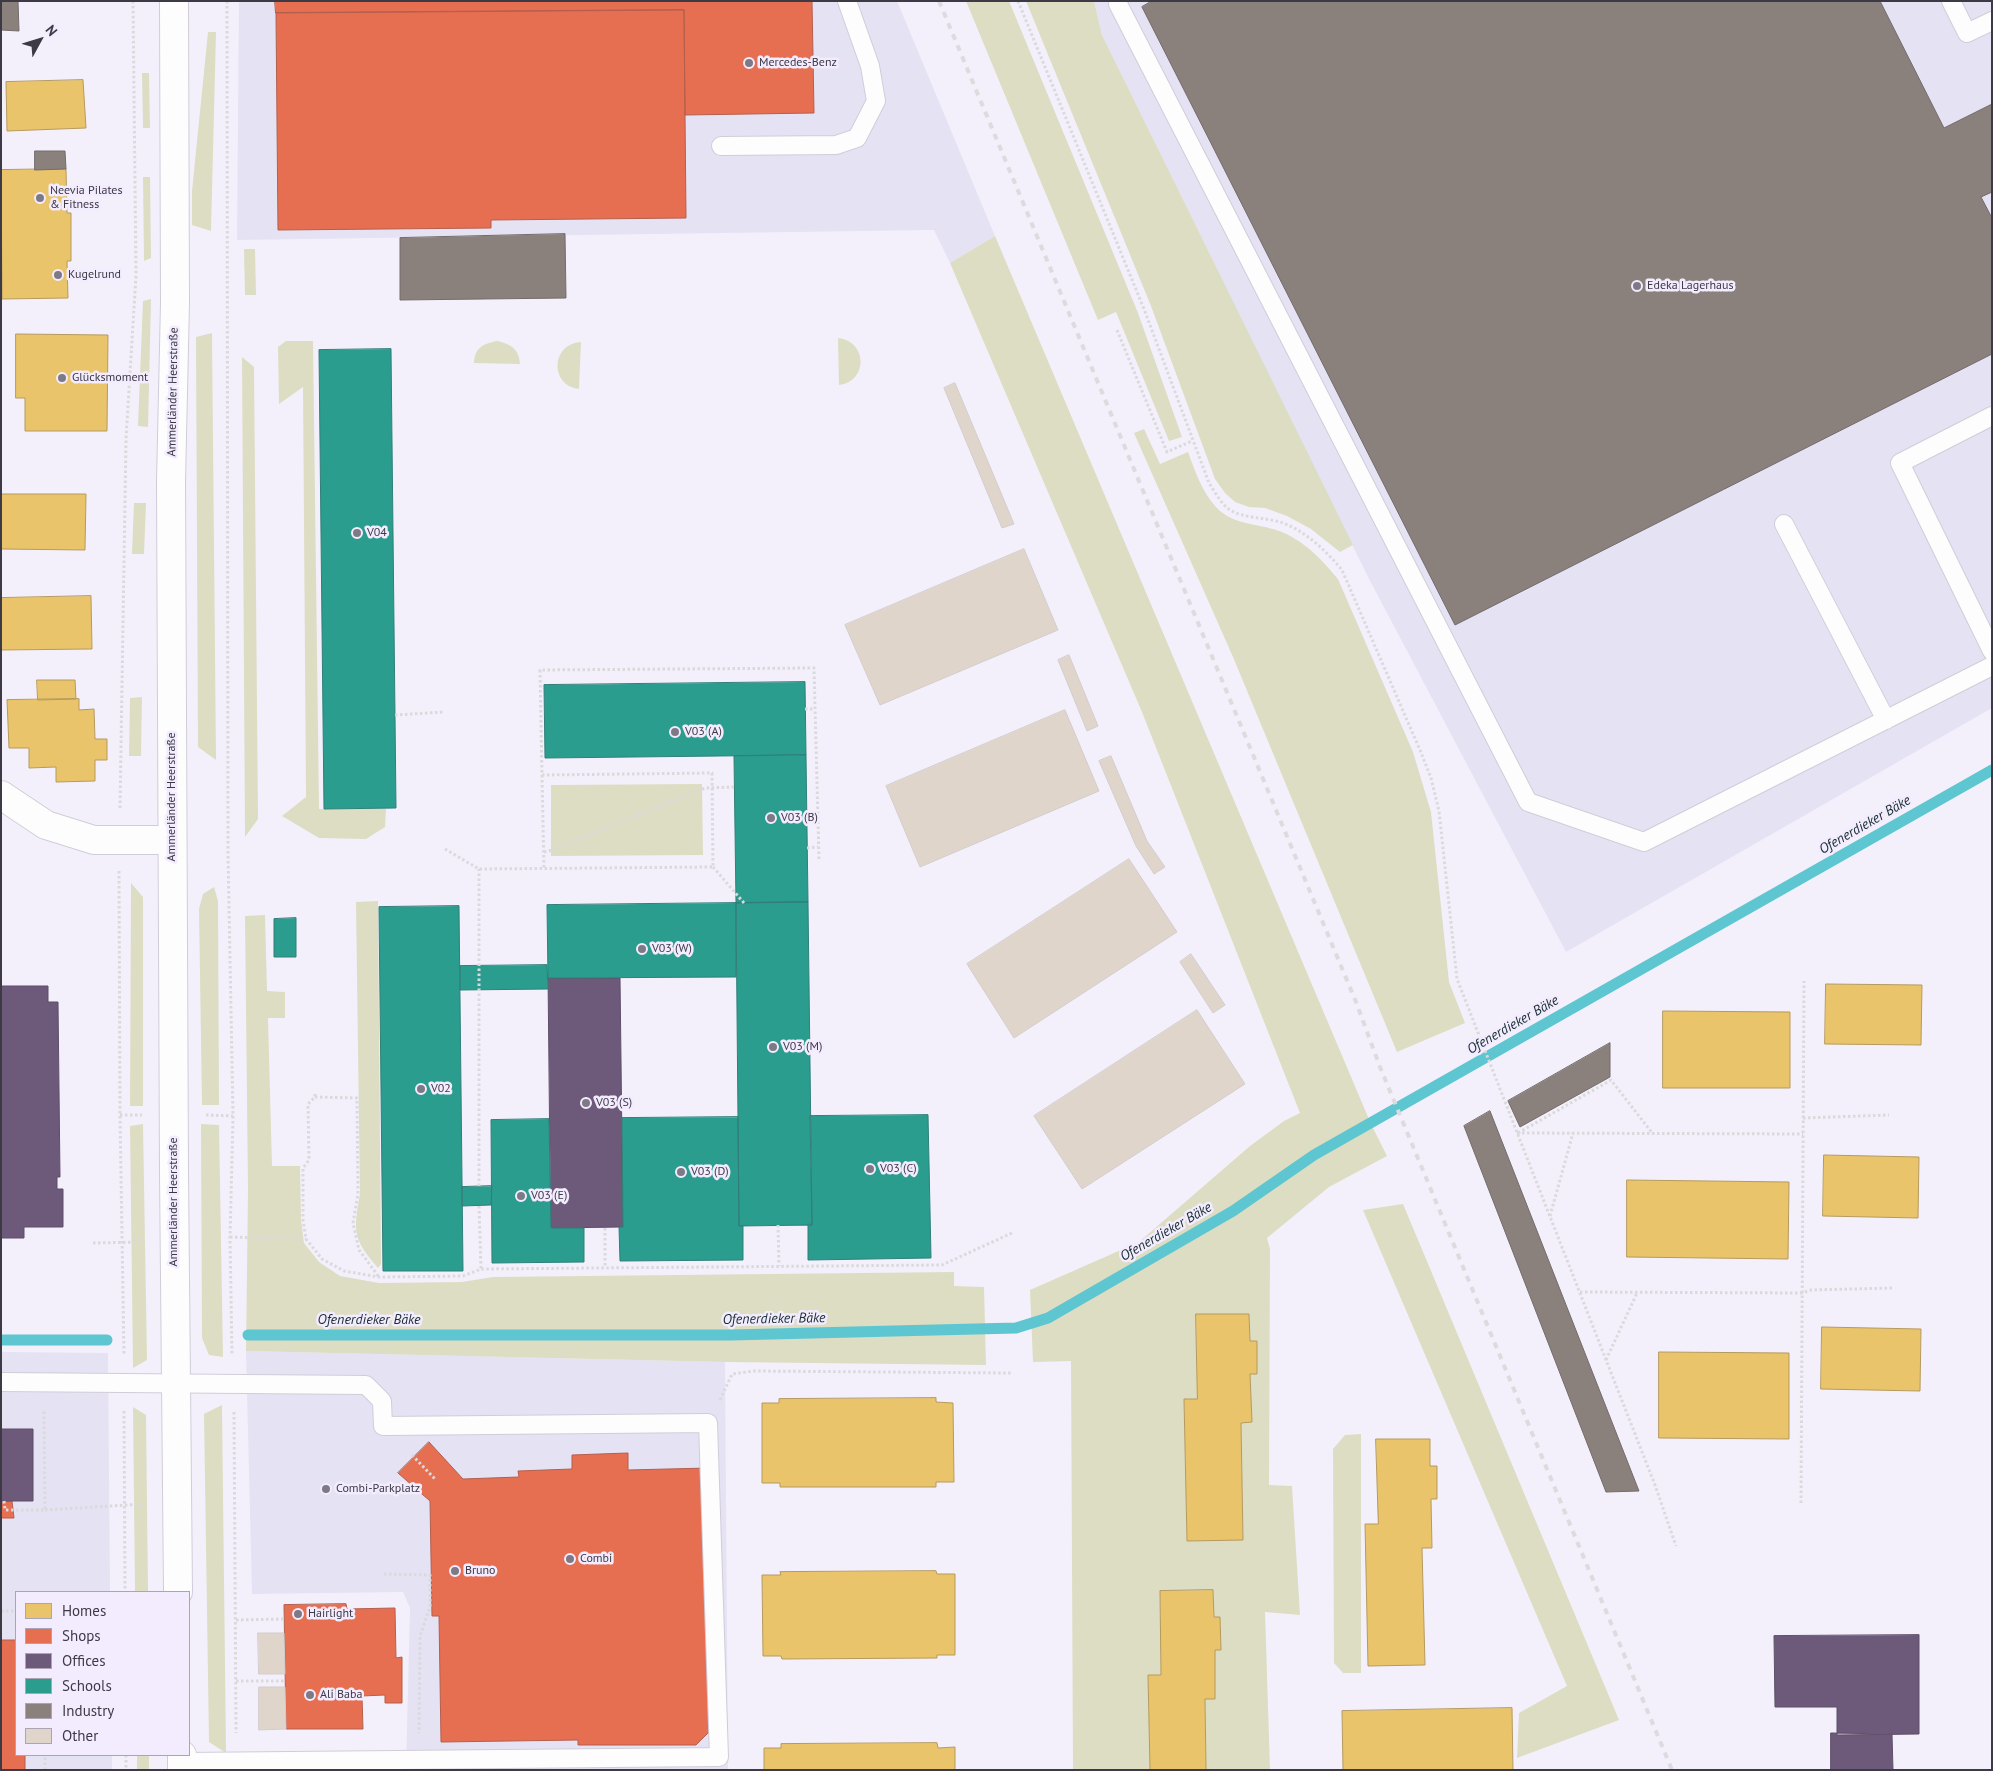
<!DOCTYPE html>
<meta charset="utf-8">
<style>
body{margin:0}
#map{position:relative;width:1993px;height:1771px;overflow:hidden;background:#f4f0fb;font-family:"PT Sans",sans-serif}
canvas{display:block}
.frame{position:absolute;inset:0;border:2px solid #3d3945;pointer-events:none}
.legend{position:absolute;left:15px;top:1591px;width:175px;height:165px;box-sizing:border-box;background:#f3ecff;border:1px solid #aaa4b5;margin:0;padding:6px 9px;list-style:none;font-size:15px;color:#3d3945}
.legend li{display:flex;align-items:center;gap:10px;height:25px}
.legend b{width:25px;border:1px solid #aaa4b5}
.north{position:absolute;left:15px;top:15px;width:50px;height:50px;-webkit-text-stroke:4px #f3ecff;paint-order:stroke;rotate:51deg;font-size:14px;font-weight:700;line-height:20px;text-align:center;color:#3d3945}
.north::after{content:'';display:block;margin:auto;width:18px;height:22px;background:#3d3945;clip-path:polygon(50% 0,100% 100%,50% 72%,0 100%)}
</style>
<div id="map">
<canvas width="1993" height="1771"></canvas>
<div class="frame"></div>
<ul class="legend">
<li><b style="height:14px;background:#e9c46a"></b>Homes</li>
<li><b style="height:14px;background:#e76f51"></b>Shops</li>
<li><b style="height:14px;background:#6d597a"></b>Offices</li>
<li><b style="height:14px;background:#2a9d8f"></b>Schools</li>
<li><b style="height:14px;background:#8a817c"></b>Industry</li>
<li><b style="height:14px;background:#e0d5ca"></b>Other</li>
</ul>
<div class="north">N</div>
</div>
<script>
const g = document.querySelector('canvas').getContext('2d');
g.lineJoin = 'round';
function fill(path, color) { g.fillStyle = color; g.fill(path, 'evenodd'); }
function stroke(path, color, width, dash) { g.strokeStyle = color; g.lineWidth = width; g.lineCap = dash ? 'butt' : 'round'; g.setLineDash(dash || []); g.stroke(path); }
function drawText(font, color, halo, rows, align = 'center') {
  g.font = font + ' "PT Sans",sans-serif'; g.lineWidth = 5; g.setLineDash([]); g.textBaseline = 'middle'; g.strokeStyle = halo; g.fillStyle = color; for (const [text, x, y, turn = 0] of rows) {
    g.save(); g.translate(x, y); g.rotate((+turn || 0) * Math.PI / 180); g.textAlign = isNaN(turn) ? turn : align; if (halo) g.strokeText(text, 0, 0); g.fillText(text, 0, 0); g.restore();
  }
}
fill(new Path2D(`
 M239,1H897L995,236L950,263L934,230L237,240Z
 M1094,1H1992V708L1566,952L1368,577L1102,35Z
 M246,1351L725,1362L728,1770H406L410,1608L403,1592L252,1594Z
 M1,1352L108,1353L110,1592H16V1755H112V1770H1Z`), '#e5e2f3');
fill(new Path2D(`
 M966,1H1009L1138,313L1182,437L1169,441L1116,312L1098,320Z
 M1026,1H1094L1102,35L1353,545L1340,552L1311,529L1287,516L1265,508L1249,507L1235,502L1225,493L1215,479L1151,306Z
 M208,32H216L211,231L192,225V191Z
 M142,73H149L150,128H143Z
 M143,177H150L151,258L144,261Z
 M995,236L1371,1124L1387,1156L1329,1187L1267,1238L1270,1249L1269,1485L1292,1486L1300,1615L1265,1612L1270,1770H1206L1205,1699L1215,1698V1650H1221L1220,1618L1214,1617L1213,1590L1160,1591L1161,1675H1148L1150,1770H1073L1071,1361L1033,1362L1030,1290L1139,1242L1250,1146L1284,1121L1300,1113L1142,712L950,263ZM1249,1314L1250,1341H1257V1373L1250,1374L1251,1422L1241,1423L1243,1539L1187,1541L1184,1400L1197,1399L1196,1315Z
 M244,249H255L256,295H245Z
 M151,299L148,427L138,426L143,301Z
 M212,333L216,760L198,747L196,337Z
 M838,338C868,341 868,382 839,385Z
 M286,341H313L319,809H386L385,827L366,839L319,838L282,816L306,797L303,387L279,404L278,347Z
 M497,341C511,344 519,349 520,364L474,363C475,347 483,344 497,341Z
 M581,342L579,389C550,386 550,344 581,342Z
 M242,357L254,367L258,819L245,837Z
 M1144,429L1160,464L1188,452C1195,471 1202,492 1216,507C1232,525 1257,523 1279,531C1304,540 1322,560 1338,579L1413,752L1431,812L1449,982L1465,1023L1397,1052L1233,657L1134,433Z
 M134,503H146L144,554H132Z
 M142,697L141,756H129L130,698Z
 M702,784L703,855L551,856V785Z
 M131,883L143,897V1106H130Z
 M214,887L218,901L219,1105H202L199,909L203,894Z
 M378,901L381,1264L378,1268C353,1239 353,1232 360,1194L356,902Z
 M265,915L267,991L285,992V1018H268L272,1166H300L301,1220L304,1243L319,1262L340,1276L379,1283L462,1282L493,1277L954,1272V1286L984,1287L986,1365L725,1362L246,1351L248,1190L245,916Z
 M143,1124L147,1360L133,1368L130,1126Z
 M201,1124L219,1125L223,1357L209,1355L202,1338Z
 M1403,1204L1619,1720L1517,1758L1519,1713L1567,1686L1363,1210Z
 M222,1405L226,1753L209,1742L204,1414Z
 M133,1407L146,1415L148,1592H135Z
 M1361,1434V1673H1343L1334,1663L1333,1449L1345,1435Z
 M137,1755H149V1770H137Z`), '#ddddc3');
const homes = new Path2D(`
 M83,80L86,128L7,131L6,82Z
 M66,169L67,213H71V261H67L68,298L2,299L1,170Z
 M16,334L108,335L107,431H25V398H16Z
 M1,494H86L85,550L1,549Z
 M91,596L92,649L1,650V598Z
 M37,680H75L76,699L38,700Z
 M79,699V710L94,709L95,739H107V760H95V781L56,782V767L29,768V748H9L7,700Z
 M1826,984L1922,985L1921,1045L1825,1044Z
 M1663,1011L1790,1012V1088H1663Z
 M1824,1155L1919,1157L1918,1218L1823,1216Z
 M1627,1180L1789,1182L1788,1259L1627,1257Z
 M1196,1314H1249L1250,1341H1257V1374H1250L1252,1422L1241,1423L1243,1540L1187,1541L1184,1399H1197Z
 M1822,1327L1921,1329L1920,1391L1821,1389Z
 M1659,1352L1789,1353V1439L1659,1438Z
 M936,1398V1402L953,1403L954,1482H936V1487H780V1483H762V1403H779V1399Z
 M1376,1439H1430V1466H1437V1499H1431L1432,1548H1422L1425,1665L1368,1666L1365,1524H1378Z
 M936,1571L937,1574H955V1655H937V1658L782,1659L781,1656H763L762,1575H781L780,1572Z
 M1213,1590L1214,1617H1220L1221,1650H1215V1699H1205L1206,1770H1150L1148,1675H1161L1160,1591Z
 M1512,1708L1513,1770H1343L1342,1711Z
 M937,1743L938,1748L955,1747V1770H764V1748H781V1744Z`);
fill(homes, '#e9c46a');
stroke(homes, '#b59a5f', 1);
const shops = new Path2D(`
 M275,1H812L814,113L685,115L684,10L276,13Z
 M684,10L686,218L491,220V228L278,230L276,13Z
 M429,1442L463,1479L519,1477L518,1471L572,1469V1455L628,1453V1470L708,1468L711,1730L696,1745H578V1740L441,1742L439,1616H432L430,1501L398,1473Z
 M1,1501H12L14,1518H1Z
 M346,1604L347,1609L395,1608L396,1658L402,1657V1703H385V1695L362,1696L363,1729H286L284,1605Z
 M1,1640H16V1755H25V1770H1Z`);
fill(shops, '#e76f51');
stroke(shops, '#b45f4d', 1);
const offices = new Path2D(`
 M548,974V978H620L623,1227L551,1228Z
 M1,986H48V1002H58L60,1177H57V1189H63V1227H24V1238H1Z
 M1,1429H33V1501H1Z
 M1919,1635V1734L1837,1735V1707H1775L1774,1636Z
 M1831,1733L1892,1734L1893,1770H1831Z`);
fill(offices, '#6d597a');
stroke(offices, '#5f4f6a', 1);
const schools = new Path2D(`
 M391,349L396,808L324,809L319,350Z
 M805,682L806,755L545,758L544,685Z
 M806,755L808,902L736,903L734,756Z
 M808,902L812,1225L739,1226L736,903Z
 M736,903V977L548,978L547,905Z
 M459,906L463,1271H383L379,907Z
 M296,918V957H274V919Z
 M547,965L548,989L460,990V966Z
 M928,1115L931,1258L808,1260V1224L812,1225L810,1116Z
 M738,1117L739,1226L743,1225V1260L620,1261L619,1227H623L622,1118Z
 M549,1119L551,1228H584V1262L492,1263L491,1120Z
 M492,1186L491,1205L462,1206V1187Z`);
fill(schools, '#2a9d8f');
stroke(schools, '#307f79', 1);
const industry = new Path2D(`
 M1,1H18L19,31L1,30Z
 M1152,1H1880L1944,128L1992,104V192L1981,197L1992,218V354L1455,625L1142,7Z
 M35,151H65L66,169L35,170Z
 M565,234L566,298L400,300V238Z
 M1610,1043V1077L1520,1127L1508,1101Z
 M1490,1111L1639,1491L1606,1492L1464,1126Z`);
fill(industry, '#8a817c');
stroke(industry, '#736b6c', 1);
stroke(new Path2D(`
 M248,1335H731L1016,1328L1048,1318L1233,1211L1314,1155L1992,770
 M1,1340H107`), '#5dc6d0', 11);
const building = new Path2D(`
 M955,383L1014,524L1002,528L944,388Z
 M1024,549L1058,630L880,705L845,625Z
 M1069,655L1098,726L1087,731L1058,660Z
 M1065,710L1099,791L920,867L886,786Z
 M1111,756L1147,841L1165,867L1154,874L1136,846L1099,761Z
 M1129,859L1177,932L1014,1038L967,964Z
 M1191,954L1225,1005L1213,1013L1180,962Z
 M1197,1010L1245,1084L1082,1189L1034,1116Z
 M258,1633H284L285,1674H259Z
 M259,1687H285L286,1729L259,1730Z`);
fill(building, '#e0d5ca');
stroke(building, '#d2cdcd', 1);
const service = new Path2D(`
 M1118,1V4L1528,802L1644,842L1992,666
 M1951,1L1967,33L1992,21
 M721,146L836,145L857,138L876,101L870,66L847,1
 M1992,416L1900,463L1992,651
 M1784,524L1886,720
 M1,1382L366,1385L382,1401L383,1426L708,1423L719,1757L182,1762`);
const minor = new Path2D(`
 M1,795L46,825L94,840H172`);
const tertiary = new Path2D(`
 M174,1L175,303L171,481L174,1173L178,1592
 M182,1755V1770`);
stroke(service, '#d1cdd8', 20);
stroke(minor, '#d1cdd8', 30);
stroke(tertiary, '#d1cdd8', 30);
stroke(new Path2D(`
 M227,1L228,854L233,1116L230,1237L232,1356
 M1018,1L1144,309L1209,483C1215,492 1221,504 1230,510C1245,519 1266,517 1283,523C1307,532 1326,551 1342,570L1420,750L1431,778L1439,811L1457,979L1655,1485L1676,1546
 M1117,330L1167,452L1192,441
 M805,709H815
 M395,715L444,712
 M542,775L544,869
 M120,808L126,439L136,275L133,1
 M807,848L818,847
 M445,849L479,869L713,867L712,773L542,775L540,670L814,668L819,859
 M544,852L549,851L705,788L734,787
 M713,867L744,903
 M119,871L120,1115L124,1355
 M315,1094V1097L308,1104L309,1160L303,1168V1220L306,1239L322,1259L344,1271L379,1277L463,1276L481,1269L942,1265L1012,1233
 M315,1097L357,1098L358,1194L353,1223L359,1250L379,1277
 M120,1115H142
 M206,1115L233,1116
 M1803,1118L1889,1115
 M1517,1133L1803,1134
 M1518,1133L1611,1080L1653,1134
 M479,1186V869
 M479,1206L481,1269
 M1550,1216L1573,1133
 M778,1225L779,1266
 M605,1228V1268
 M230,1237L306,1239
 M93,1243L142,1242
 M1580,1292L1802,1293L1811,1290L1893,1288
 M1606,1360L1637,1293
 M720,1400L732,1374L754,1371L1011,1373
 M124,1411L125,1592
 M234,1412L236,1733
 M412,1455L436,1480
 M4,1501L5,1510H45L44,1411
 M1801,1503L1804,981
 M45,1510L144,1504
 M384,1574L430,1575V1607L420,1636L419,1733
 M1,1611H16
 M236,1620L284,1619
 M236,1681H285
 M126,1755V1770
 M45,1770V1755`), '#dad9dc', 3, [2.5, 2.5]);
stroke(service, '#fdfdfe', 18);
stroke(minor, '#fdfdfe', 28);
stroke(tertiary, '#fdfdfe', 28);
stroke(new Path2D(`
 M939,1L1356,1002L1380,1067L1672,1770`), '#dcdbde', 4, [6, 6]);
for (const [x, y, r, color] of [
 [749,63,5,"#7d7985"],
 [40,198,5,"#7d7985"],
 [58,275,5,"#7d7985"],
 [1637,286,5,"#7d7985"],
 [62,378,5,"#7d7985"],
 [357,533,5,"#7d7985"],
 [675,732,5,"#7d7985"],
 [771,818,5,"#7d7985"],
 [642,949,5,"#7d7985"],
 [773,1047,5,"#7d7985"],
 [421,1089,5,"#7d7985"],
 [586,1103,5,"#7d7985"],
 [870,1169,5,"#7d7985"],
 [681,1172,5,"#7d7985"],
 [521,1196,5,"#7d7985"],
 [326,1489,5,"#7d7985"],
 [570,1559,5,"#7d7985"],
 [455,1571,5,"#7d7985"],
 [298,1614,5,"#7d7985"],
 [310,1695,5,"#7d7985"]
]) { const dot = new Path2D(); dot.arc(x, y, r, 0, 2 * Math.PI); g.fillStyle = color; g.fill(dot); stroke(dot, '#f3ecff', 2); }
drawText('12px', '#3d3945', '#f3ecff', [
 ["Mercedes-Benz",759,63],
 ["Neevia Pilates",50,191],
 ["& Fitness",50,205],
 ["Kugelrund",68,275],
 ["Edeka Lagerhaus",1647,286],
 ["Glücksmoment",72,378],
 ["V04",367,533],
 ["V03 (A)",685,732],
 ["V03 (B)",781,818],
 ["V03 (W)",652,949],
 ["V03 (M)",783,1047],
 ["V02",431,1089],
 ["V03 (S)",596,1103],
 ["V03 (C)",880,1169],
 ["V03 (D)",691,1172],
 ["V03 (E)",531,1196],
 ["Combi-Parkplatz",336,1489],
 ["Combi",580,1559],
 ["Bruno",465,1571],
 ["Hairlight",308,1614],
 ["Ali Baba",320,1695]
], 'left');
drawText('12px', '#3d3945', '#f3ecff', [
 ["Ammerländer Heerstraße",173,392,-89],
 ["Ammerländer Heerstraße",172,797,-90],
 ["Ammerländer Heerstraße",174,1202,-90]
]);
drawText('italic 14px', '#182f31', '#f3ecff', [
 ["Ofenerdieker Bäke",1865,825,-30],
 ["Ofenerdieker Bäke",1513,1025,-30],
 ["Ofenerdieker Bäke",1166,1232,-30],
 ["Ofenerdieker Bäke",774,1319,-1],
 ["Ofenerdieker Bäke",369,1320]
]);
</script>
